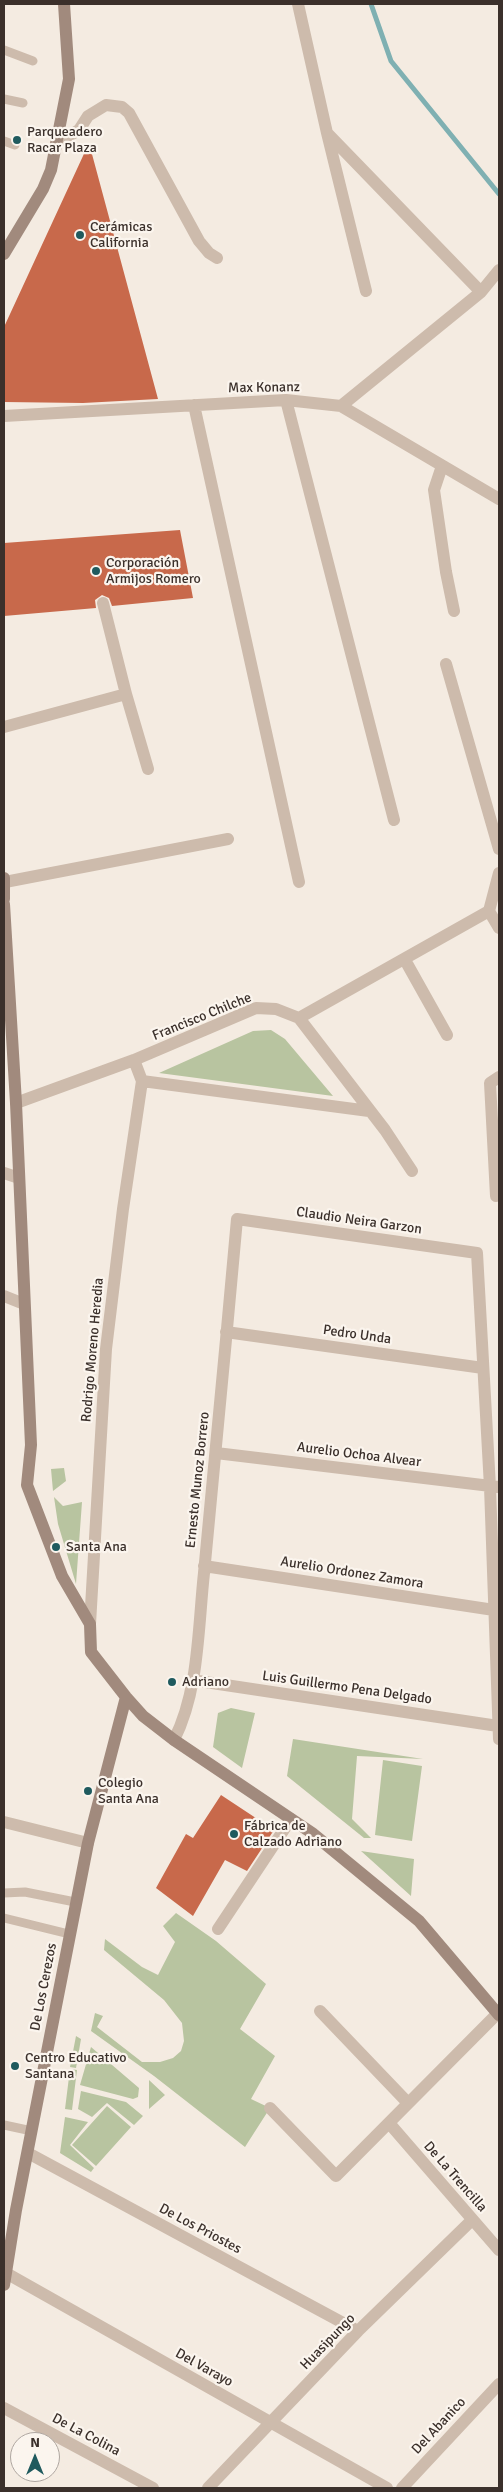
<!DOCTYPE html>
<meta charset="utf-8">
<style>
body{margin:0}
#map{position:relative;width:503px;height:2492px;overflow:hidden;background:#f4ebe1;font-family:Signika,sans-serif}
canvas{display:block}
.frame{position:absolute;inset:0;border:5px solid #3b302b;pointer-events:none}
.north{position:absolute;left:10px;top:2432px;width:50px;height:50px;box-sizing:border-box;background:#fbf5ee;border:1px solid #aea6a0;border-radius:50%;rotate:0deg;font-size:14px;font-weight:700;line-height:20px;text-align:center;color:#3b302b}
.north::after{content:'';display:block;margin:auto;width:18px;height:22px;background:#1f5a5e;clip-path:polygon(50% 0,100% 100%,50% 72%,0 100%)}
</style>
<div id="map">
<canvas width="503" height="2492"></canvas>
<div class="frame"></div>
<div class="north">N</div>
</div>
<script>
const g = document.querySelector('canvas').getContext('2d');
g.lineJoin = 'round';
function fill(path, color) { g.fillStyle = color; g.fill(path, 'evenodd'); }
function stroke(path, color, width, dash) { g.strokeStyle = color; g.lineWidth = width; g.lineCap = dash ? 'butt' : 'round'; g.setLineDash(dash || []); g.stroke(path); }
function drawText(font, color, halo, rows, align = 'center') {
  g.font = font + ' Signika,sans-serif'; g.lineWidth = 4.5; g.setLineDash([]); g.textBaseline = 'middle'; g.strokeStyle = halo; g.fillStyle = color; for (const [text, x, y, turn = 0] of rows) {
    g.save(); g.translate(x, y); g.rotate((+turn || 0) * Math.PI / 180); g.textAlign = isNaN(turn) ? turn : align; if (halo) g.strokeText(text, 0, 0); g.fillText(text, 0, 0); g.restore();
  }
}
fill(new Path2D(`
 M271,1030L285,1039L333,1096L159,1073L253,1031Z
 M64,1468L66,1481L53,1491L51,1469Z
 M54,1497L63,1506L82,1502L76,1584L58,1524Z
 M231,1708L255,1713L242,1768L213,1747L218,1713Z
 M293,1739L423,1759L357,1756L352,1819L371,1838H364L287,1776Z
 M383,1760L422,1766L412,1841L375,1835Z
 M361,1851L414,1859L411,1896Z
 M176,1913L216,1941L266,1984L240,2029L275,2056L251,2099L270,2108L245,2147L154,2076L91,2031L95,2013L103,2016L97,2027L142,2062H160L173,2058L181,2051L184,2041L182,2023L164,2000L104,1950L105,1939L142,1967L158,1975L175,1942L163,1926Z
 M76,2036L81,2039L76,2068L70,2067Z
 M91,2047L139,2088L138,2097L133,2099L80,2085Z
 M70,2069L77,2070L72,2110L65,2109Z
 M149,2080L165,2095L149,2109Z
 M81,2091L126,2102L143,2116L134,2125L107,2103L92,2117L78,2109Z
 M107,2106L131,2127L96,2166L72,2145Z
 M65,2117L88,2122L70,2145L94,2168L91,2172L60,2153Z`), '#b8c4a0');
stroke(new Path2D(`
 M371,4L391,61L499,194`), '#7fb0b2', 5);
fill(new Path2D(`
 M89,143L158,399L83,403L4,402V327Z
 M180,530L193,598L112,606L109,598L102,595L95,600L96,608L4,616V543Z
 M221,1795L274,1830L247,1871L225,1860L193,1916L156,1888L186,1834L193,1838Z`), '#c8694b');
stroke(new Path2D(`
 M4,50L33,61
 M4,99L23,103
 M4,141L15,145
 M4,1893L25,1892L75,1902
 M4,1918L69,1934
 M4,2125L32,2131`), '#cdbbac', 9);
stroke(new Path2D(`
 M298,4L327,133L366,291
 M327,133L481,292
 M56,143L79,130L88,116L106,105L122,107L129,113L199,241L209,253L217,258
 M286,400L394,820
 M194,405L299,882
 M341,406L481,292L499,270
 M4,416L286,400L341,406L499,499
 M442,466L434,490L446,572L454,611
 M446,664L499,849
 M126,694L148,769
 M4,727L126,694L103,603
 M5,882L228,839
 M489,911L499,928
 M405,960L447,1035
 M299,1018L385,1130L412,1171
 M142,1081L369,1111
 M16,1103L134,1060L256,1008L276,1009L299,1018L489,911L499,873
 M4,1173L19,1178
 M496,1196L490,1083L499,1077
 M4,1296L24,1304
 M226,1332L483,1368
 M216,1453L499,1487
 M204,1566L494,1610
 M90,1624L106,1349L123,1209L142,1081L134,1060
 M192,1680L498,1726
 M174,1740C199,1691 198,1628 204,1573C216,1456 226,1337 237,1219L477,1253L490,1487L499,1739
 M4,1822L88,1843
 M218,1929L291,1819
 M320,2011L408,2103
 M270,2108L336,2176L498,2013
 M389,2123L499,2250
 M28,2153L358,2331
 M6,2273L387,2488
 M4,2408L153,2488
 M208,2488L358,2331L472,2220
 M402,2488L499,2384`), '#cdbbac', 12);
stroke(new Path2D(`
 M4,254L43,189L51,170L69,79L64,4
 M4,878V899
 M4,904L16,1103L31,1445L27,1485L62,1576L90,1624L91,1652L126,1697L143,1716L174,1740L312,1833L419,1921L499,2015
 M4,2285L16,2210L88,1843L126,1697`), '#a18a7d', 12);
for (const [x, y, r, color] of [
 [17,140,5,"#1f5a5e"],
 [80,235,5,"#1f5a5e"],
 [96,571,5,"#1f5a5e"],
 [56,1547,5,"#1f5a5e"],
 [172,1682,5,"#1f5a5e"],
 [88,1791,5,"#1f5a5e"],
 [234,1834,5,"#1f5a5e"],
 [15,2066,5,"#1f5a5e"]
]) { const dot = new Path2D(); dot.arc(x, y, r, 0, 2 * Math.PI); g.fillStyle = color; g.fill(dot); stroke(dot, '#fbf5ee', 2); }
drawText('14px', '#3b302b', '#fbf5ee', [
 ["Parqueadero",27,132],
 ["Racar Plaza",27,148],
 ["Cerámicas",90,227],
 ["California",90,243],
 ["Corporación",106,563],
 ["Armijos Romero",106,579],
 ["Santa Ana",66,1547],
 ["Adriano",182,1682],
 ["Colegio",98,1783],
 ["Santa Ana",98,1799],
 ["Fábrica de",244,1826],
 ["Calzado Adriano",244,1842],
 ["Centro Educativo",25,2058],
 ["Santana",25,2074]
], 'left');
drawText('14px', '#3b302b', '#fbf5ee', [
 ["Max Konanz",264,388,-1],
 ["Francisco Chilche",202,1017,-22],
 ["Claudio Neira Garzon",359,1221,8],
 ["Pedro Unda",357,1335,8],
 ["Rodrigo Moreno Heredia",93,1350,-85],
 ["Aurelio Ochoa Alvear",359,1455,7],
 ["Ernesto Munoz Borrero",198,1480,-84],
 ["Aurelio Ordonez Zamora",352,1573,9],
 ["Luis Guillermo Pena Delgado",347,1688,8],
 ["De Los Cerezos",44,1987,-79],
 ["De La Trencilla",455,2177,49],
 ["De Los Priostes",200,2229,28],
 ["Huasipungo",328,2342,-46],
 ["Del Varayo",204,2368,29],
 ["Del Abanico",439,2426,-47],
 ["De La Colina",86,2435,28]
]);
</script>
